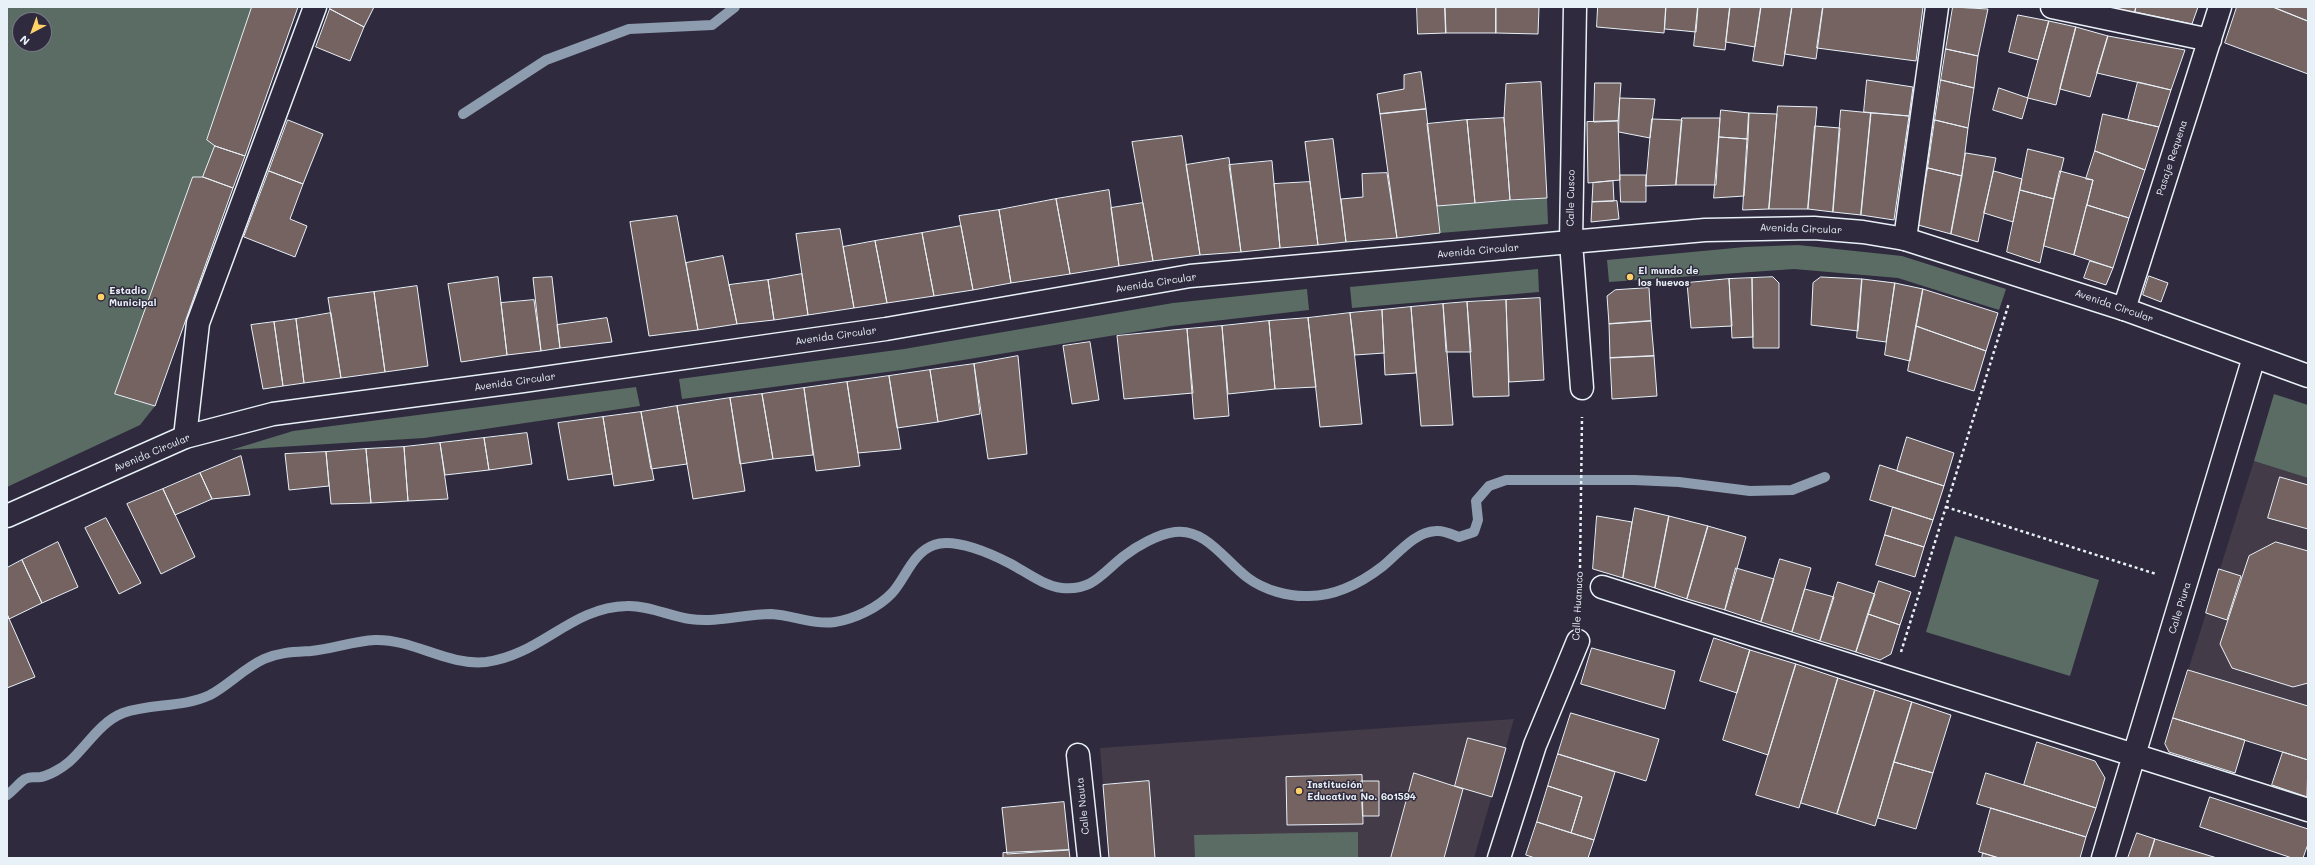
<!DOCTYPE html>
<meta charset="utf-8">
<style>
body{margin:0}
#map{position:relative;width:2315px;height:865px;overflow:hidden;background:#2f2a3d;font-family:Mali,sans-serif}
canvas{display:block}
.frame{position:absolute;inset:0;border:8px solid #e8f1f8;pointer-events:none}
.north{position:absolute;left:12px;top:12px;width:40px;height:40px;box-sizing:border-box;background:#2f2a3d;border:1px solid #797a88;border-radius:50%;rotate:221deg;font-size:11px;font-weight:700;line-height:16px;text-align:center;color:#e8f1f8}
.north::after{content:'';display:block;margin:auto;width:14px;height:18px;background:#ffd166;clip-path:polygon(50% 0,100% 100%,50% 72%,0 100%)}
</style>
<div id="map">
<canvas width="2315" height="865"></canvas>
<div class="frame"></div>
<div class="north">N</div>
</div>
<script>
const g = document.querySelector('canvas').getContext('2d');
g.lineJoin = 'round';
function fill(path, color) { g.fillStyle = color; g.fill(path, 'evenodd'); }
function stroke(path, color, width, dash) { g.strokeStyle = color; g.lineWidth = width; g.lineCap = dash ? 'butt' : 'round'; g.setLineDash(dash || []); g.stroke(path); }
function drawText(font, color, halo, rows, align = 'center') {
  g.font = font + ' Mali,sans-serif'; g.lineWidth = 3; g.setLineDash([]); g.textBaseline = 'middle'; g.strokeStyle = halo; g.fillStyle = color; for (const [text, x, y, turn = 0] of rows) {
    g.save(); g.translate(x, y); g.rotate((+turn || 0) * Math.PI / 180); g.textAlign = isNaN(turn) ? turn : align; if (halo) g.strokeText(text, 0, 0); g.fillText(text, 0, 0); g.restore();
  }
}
fill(new Path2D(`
 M2254,461L2308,478V760L2173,718Z
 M1514,719L1474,858H1109L1100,748Z`), '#443b48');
fill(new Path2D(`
 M7,7H298L155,406L140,425L7,487ZM20,20H44V44H20Z
 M1547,198L1548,224L1440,233L1437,206Z
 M1798,245L1902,256L2006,289L1999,310L1898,278L1794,269L1609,282L1607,260L1745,247Z
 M1538,269L1539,292L1352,308L1350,287Z
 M1307,289L1309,310L1171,326L902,370L682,399L679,379L904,349L1173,303Z
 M636,387L640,406L424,438L231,450L293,431Z
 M2274,394L2308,405V478L2254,461Z
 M1955,536L2099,580L2070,676L1926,632Z
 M1358,832V858H1195L1194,835Z`), '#5b6c64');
stroke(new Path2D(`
 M463,114L546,60L629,29L712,25L735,7
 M7,795C13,791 19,783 25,779C32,776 33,778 41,777C50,775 62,768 69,762C87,746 100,722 123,713C152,703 182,708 210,695C229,685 244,668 264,659C280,652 294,652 311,651C333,649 353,641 375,640C414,639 447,666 486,662C541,655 571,607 627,606C648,605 669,616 690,619C717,623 744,614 771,614C793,615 813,625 835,622C854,619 878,608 892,593C905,579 913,552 934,545C954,537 992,554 1011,564C1026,572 1044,586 1062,588C1093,591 1102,573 1124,556C1137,546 1158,534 1175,532C1206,528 1226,562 1248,578C1264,590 1289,597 1309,596C1337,596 1361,583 1383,566C1398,554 1414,532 1436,531C1444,530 1451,534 1459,537L1474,532L1478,520L1476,501L1489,486L1506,480H1634L1679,482L1750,491L1792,490L1825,477`), '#8d9cae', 10);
const building = new Path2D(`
 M252,7H298L245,156L215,146L207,140Z
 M331,7H374L364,27L330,9Z
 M1417,7H1445L1446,33L1418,34Z
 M1445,7H1496V33H1446Z
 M1496,7H1539L1538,34L1496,33Z
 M1598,7H1666L1664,33L1597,27Z
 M1666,7H1698L1696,32L1665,29Z
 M1698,7H1730L1725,50L1694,46Z
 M1730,7H1761L1755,47L1726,42Z
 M1761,7H1792L1783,66L1753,61Z
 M1792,7H1823L1816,59L1785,54Z
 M1823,7H1923L1916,61L1817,48Z
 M1953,7L1988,9L1978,56L1946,49Z
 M2109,7H2136L2135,12Z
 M2136,7H2198L2192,24L2135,12Z
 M2237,7H2273L2308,21V74L2225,43Z
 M2273,7H2308V21Z
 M330,9L364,27L350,61L316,47Z
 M2018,15L2049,21L2038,60L2009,52Z
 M2049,21L2076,27L2056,105L2028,98Z
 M2076,27L2108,36L2090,97L2060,89Z
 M2108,36L2185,50L2171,90L2097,73Z
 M1946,49L1978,56L1974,88L1941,80Z
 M1421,72L1426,109L1380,114L1377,94L1404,89V75Z
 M1867,80L1913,87L1909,116L1864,112Z
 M1941,80L1974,88L1968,128L1935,120Z
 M1541,82L1547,198L1510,200L1504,118L1506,84Z
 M2138,82L2171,90L2159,127L2128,120Z
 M1595,83H1621L1618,121L1594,122Z
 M1999,88L2028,98L2022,119L1993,110Z
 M1620,98L1655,99L1650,138L1619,132Z
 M1778,106L1817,107L1808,209H1769Z
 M1426,109L1440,233L1397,238L1380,114Z
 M1721,110L1749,113L1748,139L1719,137Z
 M1841,110L1871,113L1861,215L1833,212Z
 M1749,113L1777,114L1769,209L1743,210Z
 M1871,113L1909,116L1894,220L1861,215Z
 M2103,114L2159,127L2145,170L2095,151Z
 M1504,118L1510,200L1475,203L1467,120Z
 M1682,118H1720L1716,185H1676Z
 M1652,119L1682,120L1676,185L1646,186Z
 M288,120L323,134L303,184L269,171Z
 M1467,120L1475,203L1437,206L1427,124Z
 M1935,120L1968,128L1962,176L1928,168Z
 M1618,121L1620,180L1588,183L1587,122Z
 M1815,126L1840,128L1833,212L1808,209Z
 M1182,136L1200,255L1153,261L1132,142Z
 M1719,137L1748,139L1744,196L1714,198Z
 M1333,139L1346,242L1318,245L1305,142Z
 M215,146L245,156L233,188L203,177Z
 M2028,149L2064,158L2054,199L2020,190Z
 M2095,151L2145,170L2129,218L2087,205L2093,180L2086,179Z
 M1966,153L1996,158L1978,242L1951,234Z
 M1229,158L1241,252L1200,255L1186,165Z
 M1272,161L1280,248L1241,252L1229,165Z
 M1928,168L1962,176L1951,234L1918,225Z
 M269,171L303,184L290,219L307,226L295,257L244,237Z
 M1994,171L2022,179L2013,222L1984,213Z
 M2060,171L2093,180L2074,255L2044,246Z
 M1387,173L1397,238L1346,242L1341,199L1363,197L1362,174Z
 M1620,175H1646V202H1621Z
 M193,177H203L233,188L155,406L115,394Z
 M1613,181L1614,201L1592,202L1593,183Z
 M1310,182L1318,245L1280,248L1274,184Z
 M1109,190L1119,266L1070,274L1056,199Z
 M2020,190L2054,199L2040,263L2007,252Z
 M1056,199L1070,274L1011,283L999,210Z
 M1617,201L1619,219L1591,222L1592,202Z
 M1143,203L1153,261L1119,266L1111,208Z
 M2087,205L2129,218L2113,268L2074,255Z
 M999,210L1011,283L973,290L959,216Z
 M677,216L698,330L649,336L630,222Z
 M961,226L973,290L934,296L922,233Z
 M840,229L854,308L808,315L796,234Z
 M922,233L934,296L887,303L875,241Z
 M875,241L887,303L854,308L843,247Z
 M723,256L737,324L698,330L686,263Z
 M2090,261L2113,268L2106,285L2084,278Z
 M802,274L808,315L774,320L768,280Z
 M2149,276L2168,283L2161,302L2143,295Z
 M498,277L507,355L461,362L448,284Z
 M552,277L560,348L541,351L533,278Z
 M1773,277L1779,283V348H1753L1752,278Z
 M1821,277L1862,279L1858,331L1811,325L1813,283Z
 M1752,278L1753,337L1732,338L1729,279Z
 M1729,279L1732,326L1691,328L1687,283Z
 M1862,279L1895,283L1886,342L1857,338Z
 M768,280L774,320L737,324L729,285Z
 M1895,283L1923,289L1910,361L1885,355Z
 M417,286L428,366L385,372L374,292Z
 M1649,288L1651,321L1609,324L1607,296L1615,290Z
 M1923,289L1998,313L1986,351L1916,326Z
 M374,292L385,372L341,378L328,298Z
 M1540,298L1544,380L1509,382L1506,300Z
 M534,300L541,351L507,355L501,303Z
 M1506,300L1509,396L1473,397L1467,302Z
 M1467,302L1471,352H1446L1443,304Z
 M1443,304L1453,425L1421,426L1411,307Z
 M1411,307L1416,373L1385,375L1382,310Z
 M1382,310L1384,353L1355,355L1350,313Z
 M331,313L341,378L304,383L296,319Z
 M1350,313L1362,424L1320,427L1308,318Z
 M607,318L612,342L560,348L557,325Z
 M1308,318L1316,387L1275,389L1269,321Z
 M296,319L304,383L283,386L274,322Z
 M1269,321L1275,389L1228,394L1222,326Z
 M1651,321L1654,356L1610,358L1609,324Z
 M274,322L283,386L263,389L251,325Z
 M1222,326L1229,416L1194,419L1187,329Z
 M1916,326L1986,351L1974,391L1908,371Z
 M1187,329L1193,393L1124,399L1117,336Z
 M1090,342L1099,400L1072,404L1063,346Z
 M1018,356L1027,454L988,459L974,364Z
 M1654,356L1657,396L1612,399L1610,358Z
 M974,364L980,414L938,422L930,370Z
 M930,370L938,422L897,428L889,376Z
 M889,376L901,449L858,453L847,382Z
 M847,382L860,466L816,471L804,388Z
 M804,388L813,455L773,459L762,394Z
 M762,394L773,459L740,464L730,398Z
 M730,398L745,491L693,499L677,406Z
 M677,406L687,464L651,469L641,412Z
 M641,412L654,480L614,486L603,417Z
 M603,417L612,474L568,480L558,423Z
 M527,433L532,464L489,470L484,438Z
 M1907,437L1954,453L1944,486L1897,471Z
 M484,438L489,470L445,475L440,443Z
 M440,443L448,499L408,501L404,447Z
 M404,447L408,501L371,503L366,449Z
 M366,449L371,503L331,504L326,452Z
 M326,452L329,486L289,490L285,454Z
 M241,456L250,495L212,499L200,473Z
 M1880,465L1944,486L1933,520L1870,500Z
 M200,473L212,499L175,515L163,489Z
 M2280,477L2308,485V529L2268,518Z
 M163,489L195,557L161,574L127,504Z
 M1893,507L1933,520L1924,547L1885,535Z
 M1635,508L1669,516L1655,588L1623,578Z
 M1597,516L1632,522L1623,578L1593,569Z
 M1669,516L1708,526L1687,599L1655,588Z
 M106,518L141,583L119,594L85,528Z
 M1708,526L1746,537L1725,610L1687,599Z
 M1885,535L1924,547L1915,577L1876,565Z
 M58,542L78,587L42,603L22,560Z
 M2276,542L2308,551V683L2293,687L2232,668L2220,644L2249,556Z
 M1780,559L1811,568L1792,632L1761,622Z
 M22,560L42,603L9,619L7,614V568Z
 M1736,568L1774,579L1761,622L1725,610Z
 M2219,569L2241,576L2227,620L2206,613Z
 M1879,581L1911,592L1900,625L1868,614Z
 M1838,582L1875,594L1856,652L1820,641Z
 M1805,589L1834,597L1820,641L1792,632Z
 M7,614L35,677L7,688Z
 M1868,614L1900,625L1891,654L1880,660L1856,652Z
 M1714,638L1750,650L1737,693L1700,681Z
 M1592,648L1675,671L1665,709L1581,684Z
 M1750,650L1796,664L1768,755L1723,740Z
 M1796,664L1838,678L1799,808L1756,795Z
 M2188,670L2308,706V760L2173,718Z
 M1838,678L1875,690L1837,814L1801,803Z
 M1875,690L1912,702L1875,826L1837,814Z
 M1912,702L1951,715L1933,773L1894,762Z
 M1571,713L1659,739L1646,781L1558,754Z
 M2173,718L2245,740L2235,773L2169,752L2165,744Z
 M1468,738L1506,748L1492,797L1455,786Z
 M2037,742L2095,761L2105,778L2096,808L2024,785Z
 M2283,752L2308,760L2307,797L2272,785Z
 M1558,754L1615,772L1594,840L1571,833L1582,797L1548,786Z
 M1894,762L1933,773L1916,829L1878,818Z
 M1414,773L1463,789L1444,858H1391Z
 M1986,773L2096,808L2086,837L1977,804Z
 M1362,775L1363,824L1287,825L1286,777Z
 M1149,781L1155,858H1109L1103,785Z
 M1361,781H1379V816H1363Z
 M1548,786L1582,797L1571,833L1537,822Z
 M2210,797L2308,829V844L2303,858H2292L2200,827Z
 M1064,802L1069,850L1007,854L1002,808Z
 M1991,808L2086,837L2080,858H1999L1979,852Z
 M1537,822L1594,840L1588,858H1535L1526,855Z
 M2137,833L2155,839L2149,858H2128Z
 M2155,839L2217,858H2149Z
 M1069,850L1070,858H1003V853Z
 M1983,853L1999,858H1982Z`);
fill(building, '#746361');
stroke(building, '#e8f1f8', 1);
const minor = new Path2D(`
 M2052,7L2210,40
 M1905,239L1937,7
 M2124,309L2220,7
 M185,437L198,323L315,7
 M1602,587L2308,810
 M1078,755L1089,858
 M1499,858L1535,745L1578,641
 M2103,858L2254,357`);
const tertiary = new Path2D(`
 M1575,7L1571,242L1582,388
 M7,516L185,437L273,414L523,381L886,329L1190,276L1705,230L1814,228L1863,232L1905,239L2124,309L2308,376`);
stroke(minor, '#e8f1f8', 25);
stroke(tertiary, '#e8f1f8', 25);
stroke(new Path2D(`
 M1946,507L2156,574
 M1580,568L1582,417
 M1901,652L2009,303`), '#e8f1f8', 2.5, [3, 3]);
stroke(minor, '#2f2a3d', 22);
stroke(tertiary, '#2f2a3d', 22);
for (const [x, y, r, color] of [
 [1630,277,4,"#ffd166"],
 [101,297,4,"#ffd166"],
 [1299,791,4,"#ffd166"]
]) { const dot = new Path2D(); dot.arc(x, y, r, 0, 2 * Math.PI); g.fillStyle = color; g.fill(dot); stroke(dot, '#2f2a3d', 1.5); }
drawText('10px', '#e8f1f8', '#2f2a3d', [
 ["Pasaje Requena",2172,158,-72],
 ["Calle Cusco",1571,198,-89],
 ["Avenida Circular",1801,229,2],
 ["Avenida Circular",1478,251,-5],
 ["Avenida Circular",1156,283,-9],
 ["Avenida Circular",2114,306,19],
 ["Avenida Circular",836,336,-8],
 ["Avenida Circular",515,382,-8],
 ["Avenida Circular",152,453,-23],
 ["Calle Huanuco",1578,606,-87],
 ["Calle Piura",2180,608,-73],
 ["Calle Nauta",1083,806,-96]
]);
drawText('bold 10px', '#e8f1f8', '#2f2a3d', [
 ["El mundo de",1638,271],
 ["los huevos",1638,283],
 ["Estadio",109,291],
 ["Municipal",109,303],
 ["Institución",1307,785],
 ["Educativa No. 601594",1307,797]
], 'left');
</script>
